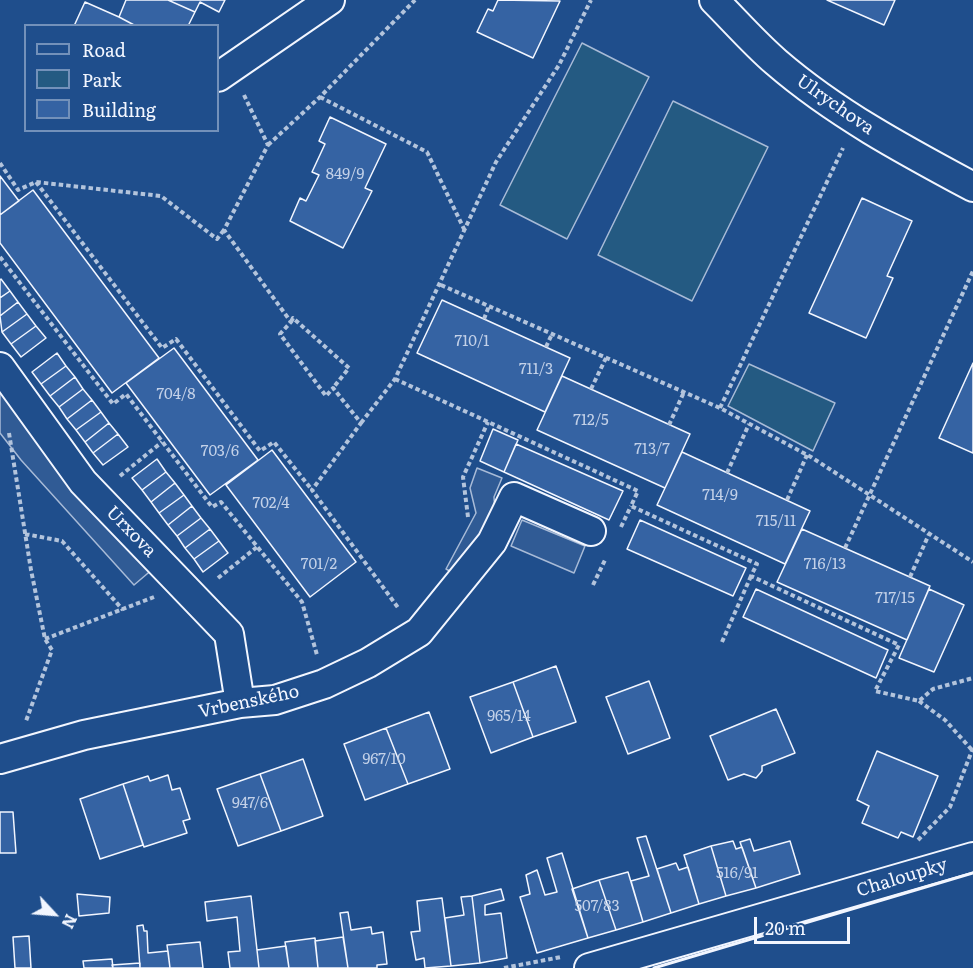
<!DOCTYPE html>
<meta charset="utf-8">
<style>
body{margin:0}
#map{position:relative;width:973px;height:968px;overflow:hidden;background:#1f4e8c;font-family:Literata,serif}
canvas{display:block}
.legend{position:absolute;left:24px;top:24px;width:195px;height:108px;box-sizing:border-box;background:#1f4e8c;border:2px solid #7391ba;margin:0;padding:8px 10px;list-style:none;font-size:18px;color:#f2f6ff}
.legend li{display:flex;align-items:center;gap:12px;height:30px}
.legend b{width:30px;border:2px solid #7391ba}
.north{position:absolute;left:24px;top:884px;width:60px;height:60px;-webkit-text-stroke:4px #1f4e8c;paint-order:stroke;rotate:116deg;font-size:16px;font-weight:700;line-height:24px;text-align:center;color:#f2f6ff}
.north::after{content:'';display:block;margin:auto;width:21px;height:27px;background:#f2f6ff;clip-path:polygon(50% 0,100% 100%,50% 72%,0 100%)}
.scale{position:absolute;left:754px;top:917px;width:96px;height:27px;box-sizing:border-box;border:3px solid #f2f6ff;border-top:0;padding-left:8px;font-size:18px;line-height:21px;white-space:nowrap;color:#f2f6ff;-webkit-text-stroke:4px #1f4e8c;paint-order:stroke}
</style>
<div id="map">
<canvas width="973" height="968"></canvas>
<ul class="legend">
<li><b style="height:8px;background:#1f4e8c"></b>Road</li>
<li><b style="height:16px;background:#245a82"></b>Park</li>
<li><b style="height:16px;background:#3563a3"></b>Building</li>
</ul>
<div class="north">N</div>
<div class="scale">20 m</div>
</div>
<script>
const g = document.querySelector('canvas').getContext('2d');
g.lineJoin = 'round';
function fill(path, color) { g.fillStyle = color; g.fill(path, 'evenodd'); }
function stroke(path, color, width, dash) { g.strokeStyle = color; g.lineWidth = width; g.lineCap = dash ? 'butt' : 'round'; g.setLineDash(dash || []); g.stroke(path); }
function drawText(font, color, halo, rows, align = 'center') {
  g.font = font + ' Literata,serif'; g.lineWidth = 4.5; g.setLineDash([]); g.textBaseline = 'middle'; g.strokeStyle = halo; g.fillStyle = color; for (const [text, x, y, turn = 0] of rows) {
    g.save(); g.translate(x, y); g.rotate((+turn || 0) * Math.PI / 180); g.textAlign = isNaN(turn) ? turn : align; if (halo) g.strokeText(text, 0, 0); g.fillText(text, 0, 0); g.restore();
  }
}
const green = new Path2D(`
 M582,43L649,77L567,239L500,205Z
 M673,101L768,147L692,301L598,255Z
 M749,364L835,403L813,451L728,406Z`);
fill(green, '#245a82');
stroke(green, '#a8bbd7', 1.5);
const parking = new Path2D(`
 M0,385L154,568L134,585L21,460L0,433Z
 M477,468L502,478L494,497L496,527L461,577L446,569L476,513L470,488Z
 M522,520L585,546L574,573L511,546Z`);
fill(parking, '#305b95');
stroke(parking, '#a8bbd7', 1.5);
const building = new Path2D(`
 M126,0H168L195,12L188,26H136L119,17Z
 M168,0H225L219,12L200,2L195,12Z
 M498,0L560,1L533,58L477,32L488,9L493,11Z
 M827,0H895L884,25Z
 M85,2L119,17L136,26H74Z
 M330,117L386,144L365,188L372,191L343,248L290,221L300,198L306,201L319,175L312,172L325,144L319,141Z
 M0,176L19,201L0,215Z
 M33,190L159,358L112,393L0,243V215Z
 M862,198L912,221L887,276L893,278L866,338L809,313Z
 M1,279L10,291L0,298V280Z
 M10,291L18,302L0,316V298Z
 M442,300L570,358L545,412L417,353Z
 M18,302L27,314L2,332L0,316Z
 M27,314L36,326L11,344L2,332Z
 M36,326L46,338L21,357L11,344Z
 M174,348L258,460L210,495L126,383Z
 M57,353L66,366L41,384L32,372Z
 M973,363V453L939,438Z
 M66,366L75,377L50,396L41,384Z
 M562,376L690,434L665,488L537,430Z
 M75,377L83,389L59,407L50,396Z
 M83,389L92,400L67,419L59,407Z
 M92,400L101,412L76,430L67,419Z
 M101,412L109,423L85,442L76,430Z
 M109,423L118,434L93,453L85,442Z
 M493,429L518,440L504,472L480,461Z
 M118,434L128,447L103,465L93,453Z
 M516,444L623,491L609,520L504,472Z
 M272,450L356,562L310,597L226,485Z
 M682,452L810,511L785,564L657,505Z
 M157,459L166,472L142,490L132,478Z
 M166,472L175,483L151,502L142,490Z
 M175,483L184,495L159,513L151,502Z
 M184,495L192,506L168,525L159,513Z
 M192,506L201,518L177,536L168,525Z
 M201,518L210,529L185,548L177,536Z
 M640,520L746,568L733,596L627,549Z
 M210,529L219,541L194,559L185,548Z
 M802,529L930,586L907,640L777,582Z
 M219,541L228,553L203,572L194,559Z
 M756,589L888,650L876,678L743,617Z
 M929,589L964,605L934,672L899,658Z
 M556,666L576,722L533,737L513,682Z
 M649,681L670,738L628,754L606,697Z
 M513,682L533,737L491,753L470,697Z
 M776,709L795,753L762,766V771L756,778L744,774L728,780L710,736Z
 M429,712L450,769L408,784L386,728Z
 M386,728L408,784L365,800L344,744Z
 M877,751L938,776L913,837L901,832L898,838L862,823L869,806L857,800Z
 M303,759L323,816L281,831L260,774Z
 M260,774L281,831L238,846L217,789Z
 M168,775L172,790L180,788L190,819L183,821L187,833L144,847L123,784L148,776L150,781Z
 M123,784L143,845L100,859L80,799Z
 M0,812H13L16,853H0Z
 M646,836L671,913L643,922L631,881L649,876L637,838Z
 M750,839L754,851L790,841L800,874L756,888L740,842Z
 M733,841L736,849L742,847L756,888L726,896L711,846Z
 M711,846L726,896L699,904L684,855Z
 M562,853L588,938L537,953L520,897L530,894L526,875L537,870L545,895L557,892L547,858Z
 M676,863L679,870L688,867L699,904L671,913L657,869Z
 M628,872L643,922L616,930L599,880Z
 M599,880L616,930L588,938L572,889Z
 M501,889L504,900L485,905V915L501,913L507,958L480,963L472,896Z
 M77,894L110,897L109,913L79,916Z
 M251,896L259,968H230L228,952L240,951L237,917L207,921L205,902Z
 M472,896L480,963L451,966L445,918L464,915L461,897Z
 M442,898L451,966L425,968L424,958L416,960L411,932L420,931L417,901Z
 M348,912L351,930L371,927L372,934L383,932L387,964L377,965V968H348L340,913Z
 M143,925L144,931H147L148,953L168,951L170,968H140L137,926Z
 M29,936L31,968H15L13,937Z
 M343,937L348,968H318L315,941Z
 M315,938L318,968H289L285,942Z
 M200,942L203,968H170L167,945Z
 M286,946L289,968H259L257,950Z
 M112,959L113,968H84L83,961Z
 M140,963V968H113L112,965Z`);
fill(building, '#3563a3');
stroke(building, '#f2f6ff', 1.5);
const minor = new Path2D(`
 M714,0C734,20 754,43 776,62C835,113 904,150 973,187
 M218,77L330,0
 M0,367L83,482L229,634L240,703
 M0,759L84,735L240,703L275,700L324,684L368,663L419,632L492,542L514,497L591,531
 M589,968L973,857`);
stroke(minor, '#f2f6ff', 32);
stroke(new Path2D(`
 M244,95L268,145L224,230L291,322L280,334L326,396L333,388L361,423L312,490L399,609
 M320,97L427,152L465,231
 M268,145L320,97L415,0
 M0,163L18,190L36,182L161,196L217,239L224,230
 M36,182L162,348L176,339L260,451L274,442L312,490
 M0,257L113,404L126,394L212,507L221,502L302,602L317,655
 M441,285L720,408L811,457L973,562
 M484,319L489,306
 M291,322L293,318L349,368L333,388
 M546,347L552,334
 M395,379L638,491L631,506L757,564L751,576L899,645L875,691L919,701L933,689L973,678
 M591,389L606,358
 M720,408L843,148
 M361,423L395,379L496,162L559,65L591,0
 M669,425L684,392
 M9,433L31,570L45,639L52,650L26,721
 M727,473L749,424
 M120,476L162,442
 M787,500L807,455
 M468,517L463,477L488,422
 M621,527L631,506
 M25,534L62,541L123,610
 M845,548L973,271
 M910,577L929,534
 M218,578L257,547
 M593,585L606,558
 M45,639L154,597
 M722,642L751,576
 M919,701L945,720L972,750
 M918,840L950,807L973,748
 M504,968L561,957`), '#b3c4dc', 4, [4.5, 3]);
stroke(minor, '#1f4e8c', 28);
stroke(new Path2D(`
 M654,968L973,873`), '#f2f6ff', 3);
drawText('15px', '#c3d1e8', null, [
 ["849/9",345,175],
 ["710/1",472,342],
 ["711/3",536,370],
 ["704/8",176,395],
 ["712/5",591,421],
 ["713/7",652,450],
 ["703/6",220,452],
 ["714/9",720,496],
 ["702/4",271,504],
 ["715/11",776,522],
 ["701/2",319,565],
 ["716/13",825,565],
 ["717/15",895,599],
 ["965/14",509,717],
 ["967/10",384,760],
 ["947/6",250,804],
 ["516/91",737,874],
 ["507/83",597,907]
]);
drawText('18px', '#f2f6ff', '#1f4e8c', [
 ["Ulrychova",835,105,35],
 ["Urxova",131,532,46],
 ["Vrbenského",249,702,-12],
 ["Chaloupky",902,878,-17]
]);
</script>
